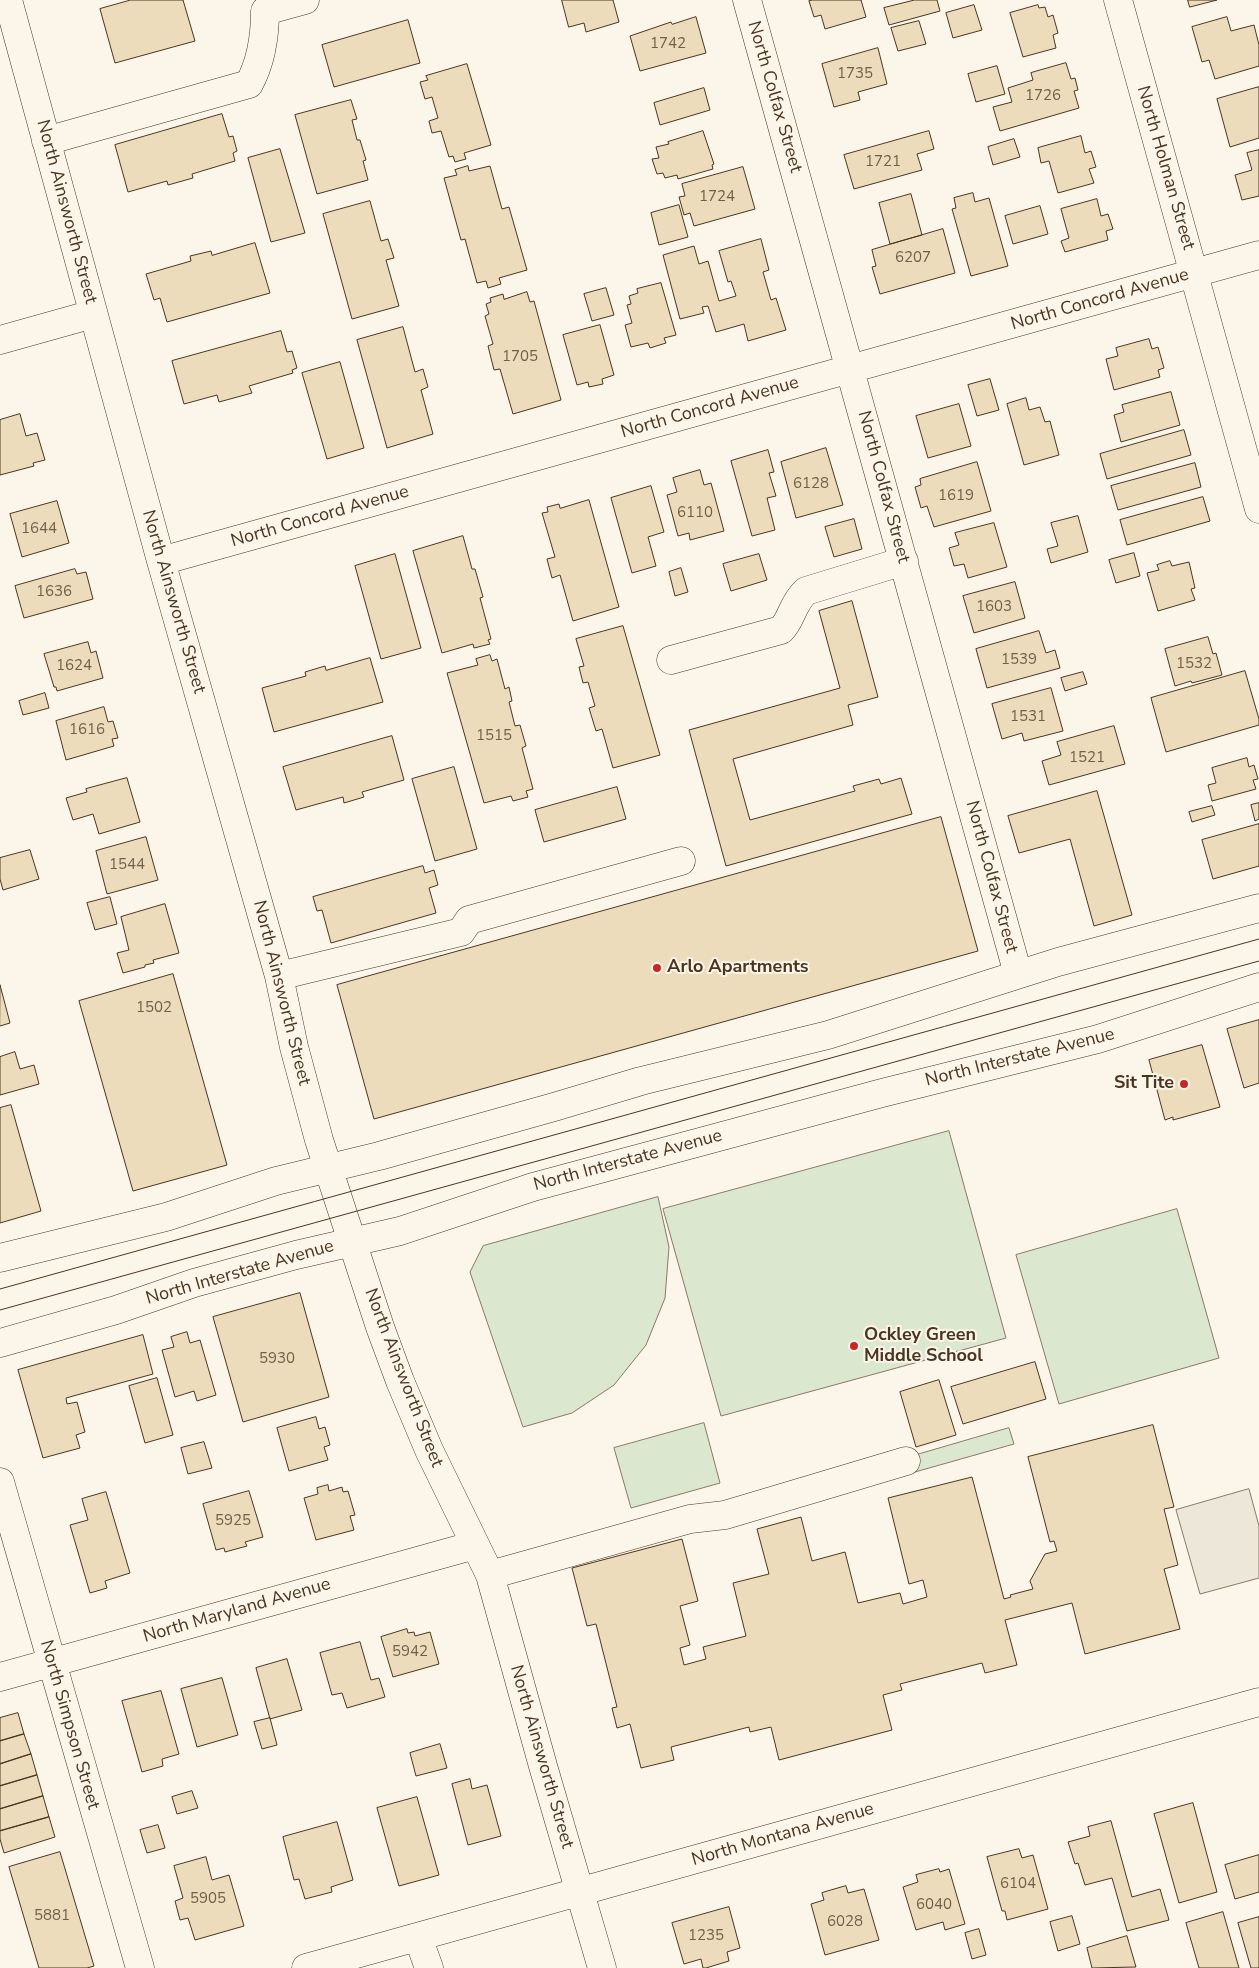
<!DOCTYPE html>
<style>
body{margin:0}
canvas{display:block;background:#fbf6e9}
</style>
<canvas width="1259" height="1968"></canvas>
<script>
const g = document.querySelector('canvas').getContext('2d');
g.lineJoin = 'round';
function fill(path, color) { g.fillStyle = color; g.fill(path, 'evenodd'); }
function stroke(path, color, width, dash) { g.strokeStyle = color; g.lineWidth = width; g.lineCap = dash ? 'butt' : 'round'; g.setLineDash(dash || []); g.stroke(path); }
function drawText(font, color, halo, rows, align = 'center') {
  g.font = font + ' "Nunito Sans",sans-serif'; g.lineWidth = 4; g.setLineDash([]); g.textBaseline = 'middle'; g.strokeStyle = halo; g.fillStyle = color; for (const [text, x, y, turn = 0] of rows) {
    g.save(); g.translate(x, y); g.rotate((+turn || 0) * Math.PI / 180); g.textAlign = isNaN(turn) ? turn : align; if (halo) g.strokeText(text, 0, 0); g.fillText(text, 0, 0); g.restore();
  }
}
const green = new Path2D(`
 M949,1131L1006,1338L721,1416L663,1209Z
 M658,1197L669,1247L665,1298L646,1345L614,1385L572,1413L523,1427L470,1272L483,1246Z
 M1177,1209L1219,1358L1059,1404L1016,1255Z
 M704,1423L720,1483L631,1508L614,1448Z
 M1009,1428L1014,1444L876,1483L872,1468Z`);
fill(green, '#dce7d0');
stroke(green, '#887966', 1);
const parking = new Path2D(`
 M1249,1489L1259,1526V1578L1200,1594L1176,1510Z`);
fill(parking, '#ede7d9');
stroke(parking, '#887966', 1);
const building = new Path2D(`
 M131,0H183L195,41L115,63L100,9Z
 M562,0H613L619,22L586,32L584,23L569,27Z
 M813,0H861L866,17L825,29L821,15L814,17L809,1Z
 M915,0H937L940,11L889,25L884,8Z
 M1188,0H1217L1190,7Z
 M974,5L982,30L953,38L946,13Z
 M1038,5L1039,8L1045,7L1048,17L1053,15L1058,33L1053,35L1056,48L1023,57L1010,13Z
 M696,17L706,53L640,71L630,36L671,22L672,24Z
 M1227,17L1231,31L1254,25L1259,45V66L1215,79L1209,60L1202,62L1192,27Z
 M408,20L420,63L334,87L322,45Z
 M919,21L926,44L898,51L891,28Z
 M878,48L887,84L858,92L860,100L834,107L822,64Z
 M1066,63L1071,79L1075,78L1078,90L1074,91L1079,108L1000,131L993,107L1012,102L1008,88L1033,80L1031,73Z
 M467,64L491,145L464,153L466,159L455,162L453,156L449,157L441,131L432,133L429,121L438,118L432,97L425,99L420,82L428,80L426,76Z
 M997,66L1005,94L976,102L968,74Z
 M1259,87V138L1230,147L1217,99Z
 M704,88L710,110L660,125L654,103Z
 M351,100L357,119L352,120L357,140H360L366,160L363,161L368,180L317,194L295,115Z
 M222,114L229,137L233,136L237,151L233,153L235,161L192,174L193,178L168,185L167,181L128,192L115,145Z
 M703,131L714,164L712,165L713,169L678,179L677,175L665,178L663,173L657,174L652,159L659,158L656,147L669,144L668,142Z
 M929,131L934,149L917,154L922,170L854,189L844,155Z
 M1081,136L1085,153L1091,151L1096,167L1089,169L1094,183L1058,193L1049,161L1041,163L1038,148Z
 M1014,139L1020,157L993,165L988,147Z
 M280,149L305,233L271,242L248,158Z
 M1259,150V196L1242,200L1235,175L1252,170L1247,153Z
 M468,166L469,171L490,166L502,209L509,207L527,270L499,278L501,284L488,288L486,281L477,283L465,239L461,240L444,178L457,175L455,170Z
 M743,167L755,209L694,226L690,213L684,215L679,197L685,196L682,184Z
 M973,193L975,202L989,198L1008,266L971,276L952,209L956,208L954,198Z
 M911,194L922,235L890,244L879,203Z
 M1097,199L1101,216L1108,214L1113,229L1106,231L1108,240L1065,252L1061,241L1069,238L1061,209Z
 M370,201L381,241L388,239L394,258L386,260L399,306L352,319L323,214Z
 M679,205L688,237L659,245L651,213Z
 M1040,206L1048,234L1013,244L1005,216Z
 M943,229L955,273L880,294L872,267L876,266L872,250Z
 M761,239L769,270L763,272L771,300L776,298L786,330L748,341L744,324L716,332L708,306L702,307L704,313L680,319L663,255L694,246L699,264L708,261L719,301L736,296L731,281L728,282L719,251Z
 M255,243L270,293L167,322L160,298L154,300L146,274L191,261L190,256L211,251L212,255Z
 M661,283L676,335L664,338L666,343L650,348L648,343L631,347L625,325L632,323L627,305L631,304L629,296L638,293L637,289Z
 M606,288L614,315L592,321L584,294Z
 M527,292L530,302L534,301L561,400L513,414L500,369L494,370L488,346L493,344L485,316L489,314L486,304L491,302L490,298L503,294L504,299Z
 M600,325L614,375L602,379L603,384L589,387L588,382L577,385L563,335Z
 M403,327L415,372L423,369L428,387L421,390L433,434L387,448L357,340Z
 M281,331L287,352L292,351L297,368L292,370L293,373L249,386L252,393L219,402L217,395L184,404L172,361Z
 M1149,339L1152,349L1158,347L1164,368L1158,370L1160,377L1114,390L1106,359L1118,356L1116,348Z
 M340,362L364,448L327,459L302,373Z
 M990,379L999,410L977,416L968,385Z
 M1171,392L1180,425L1121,442L1114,415L1124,412L1122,405Z
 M1026,398L1029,410L1040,407L1045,422L1050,421L1059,455L1024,465L1007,404Z
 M959,404L971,446L928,458L916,416Z
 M20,414L26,436L37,433L45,460L33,463L34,466L0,475V420Z
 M1184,430L1191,455L1107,479L1100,454Z
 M826,448L843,505L796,518L781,462Z
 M768,450L774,472L769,473L776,496L767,498L775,530L752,536L731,461Z
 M977,462L991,511L934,527L927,506L921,508L915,487L921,485L920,479Z
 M1195,463L1201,487L1118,510L1111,486Z
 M700,470L704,485L711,483L724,531L690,540L689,533L678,536L667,495L677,492L673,478Z
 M651,486L664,532L648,537L656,566L632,573L611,498Z
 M1203,497L1210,521L1127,545L1120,520Z
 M589,500L619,607L573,621L560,575L552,578L547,559L555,557L542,513L548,512L547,507L559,504L560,508Z
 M57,501L69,543L22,557L10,514Z
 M1078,516L1088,552L1051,563L1047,549L1058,546L1051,523Z
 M854,519L862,549L834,557L825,527Z
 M994,523L1007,567L968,578L964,564L954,566L949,548L959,545L955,533Z
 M463,536L472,569H475L483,597L480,598L491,639L488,640L490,644L474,648L473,644L442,653L413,551Z
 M1134,553L1140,576L1116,583L1109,560Z
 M395,554L421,648L381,659L355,566Z
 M759,554L767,580L731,591L723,564Z
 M1170,561L1172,566L1189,562L1195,588L1191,589L1195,600L1158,611L1147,573L1159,570L1157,565Z
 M681,568L688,592L675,596L669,572Z
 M75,569L77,574L86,572L93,599L24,618L15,586Z
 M1015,582L1025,618L974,633L963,596Z
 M852,601L878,697L848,705L853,725L733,759L750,820L855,791L853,786L879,779L881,784L901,778L912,814L726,866L689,730L840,688L819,611Z
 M623,626L660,755L613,768L602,729L596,731L589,708L595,706L588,682L583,683L579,667L584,666L576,639Z
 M1039,631L1046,653L1055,650L1060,668L987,688L976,649Z
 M1208,637L1213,654L1216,653L1222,675L1192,683L1191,681L1175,686L1165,649Z
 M88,642L91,653L96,651L103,678L57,691L56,687H54L44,654Z
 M490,655L492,661L497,659L505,689L509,687L512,701L509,702L515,726L520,725L526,746L522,748L533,789L526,791L528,797L513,801L511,796L484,803L447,673L478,665L476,659Z
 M370,658L383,702L274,732L262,688L306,676L305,672L325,666L326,670Z
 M1245,671L1259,719V725L1166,752L1151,698Z
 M1083,672L1087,684L1065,691L1061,678Z
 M1051,688L1063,731L1024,741L1022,733L1002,739L992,704Z
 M45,693L49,708L23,715L19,701Z
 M104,707L108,722L113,721L118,738L112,739L114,746L66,760L56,721Z
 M1114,726L1125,764L1049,785L1042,761L1061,755L1057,742Z
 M392,736L404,780L362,792L364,797L344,803L343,797L296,810L283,767Z
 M1247,758L1249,767L1254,765L1258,779L1253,780L1256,789L1212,801L1208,785L1216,783L1212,768Z
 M454,767L477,849L435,861L412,779Z
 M127,778L140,822L99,834L93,814L73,820L66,798L87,792L86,789Z
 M617,787L626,819L544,842L535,810Z
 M1097,791L1132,915L1094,926L1070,839L1019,853L1008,816Z
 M1259,803V819L1255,821L1251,805Z
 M1212,806L1215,815L1192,822L1189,812Z
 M941,817L978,951L374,1119L337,985Z
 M1259,824V866L1213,879L1202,840Z
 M146,837L158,880L107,894L96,851Z
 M30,850L39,879L3,890L0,879V858Z
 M423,866L425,873L434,870L438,885L429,888L436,913L331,943L322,910L317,911L313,897Z
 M110,897L117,924L95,930L87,903Z
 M165,904L179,953L153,960L154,963L145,965V967L123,973L117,953L129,950L121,917Z
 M173,974L227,1165L133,1191L79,1001Z
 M0,985L10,1023L0,1026Z
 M1259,1020V1083L1244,1088L1227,1029Z
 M1202,1045L1220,1107L1173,1120V1117L1165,1120L1149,1060Z
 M15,1052L20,1069L34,1065L39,1084L0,1095V1057Z
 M11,1105L41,1211L0,1223V1108Z
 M300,1293L329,1397L243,1422L213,1317Z
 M187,1332L190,1343L200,1340L216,1395L197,1401L194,1391L175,1397L162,1350L174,1347L171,1337Z
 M143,1335L153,1374L66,1398L67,1404L77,1402L85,1432L76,1435L80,1448L43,1458L18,1370Z
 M1035,1362L1046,1399L963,1424L951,1387Z
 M157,1378L173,1435L145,1443L129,1386Z
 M939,1380L956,1435L916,1447L900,1392Z
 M316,1417L319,1429L325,1427L330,1445L324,1447L328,1460L289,1471L277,1428Z
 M1153,1425L1174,1507L1164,1509L1178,1565L1164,1569L1180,1629L1085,1654L1072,1603L1005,1620L1017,1665L985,1673L982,1663L900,1684L902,1690L883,1695L892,1730L779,1760L771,1727L750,1732L749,1727L671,1747L674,1760L641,1768L630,1724L617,1728L612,1708L617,1707L596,1624L587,1626L572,1568L682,1539L698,1601L680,1606L690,1645L680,1648L684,1665L706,1659L703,1647L746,1636L733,1583L769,1574L757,1529L801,1517L812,1561L845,1552L858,1603L900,1593L903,1604L927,1597L923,1580L909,1584L888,1498L972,1477L1004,1599L1011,1597L1010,1595L1033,1589L1030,1581L1045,1554L1057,1551L1054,1541L1050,1542L1028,1457Z
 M204,1442L212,1468L188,1474L181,1448Z
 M328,1485L329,1491L342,1487L343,1492L348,1491L355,1515L350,1516L354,1530L316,1540L304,1498L318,1494L317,1488Z
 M249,1491L263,1537L245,1542L247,1546L225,1552L224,1548L216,1550L203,1504Z
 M106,1492L130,1573L105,1581L107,1588L90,1593L70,1525L88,1520L82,1499Z
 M407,1629L408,1633L414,1632L415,1636L430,1632L439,1664L393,1677L381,1637Z
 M360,1642L371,1680L379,1678L385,1697L347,1708L342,1693L332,1695L320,1653Z
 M287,1659L302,1710L270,1719L256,1668Z
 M222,1678L238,1735L197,1747L181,1689Z
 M161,1691L179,1754L162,1759L163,1766L142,1772L122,1701Z
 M18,1713L24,1734L0,1741V1718Z
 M270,1718L277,1745L262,1749L254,1722Z
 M24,1734L31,1754L0,1764V1741Z
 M440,1744L447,1768L416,1776L410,1753Z
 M31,1754L37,1775L0,1786V1764Z
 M37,1775L43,1796L0,1809V1786Z
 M470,1779L472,1789L487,1785L501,1836L468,1845L452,1784Z
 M192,1791L198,1808L177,1814L172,1797Z
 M43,1796L49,1817L0,1831V1809Z
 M417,1797L439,1875L399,1886L377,1808Z
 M1193,1803L1217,1892L1179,1903L1154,1814Z
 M49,1817L55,1837L4,1853L0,1839V1831Z
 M1111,1821L1132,1897L1160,1889L1169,1920L1127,1931L1112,1878L1085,1885L1078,1863L1075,1864L1068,1842L1090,1836L1088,1827Z
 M337,1822L353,1880L331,1887L332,1892L305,1899L299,1879L294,1880L283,1837Z
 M158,1825L165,1848L147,1853L140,1830Z
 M1019,1849L1022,1858L1033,1855L1048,1909L1007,1920L1005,1911H1002L987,1857Z
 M60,1852L94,1966L87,1968H39L9,1867Z
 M1259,1855V1892L1235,1899L1225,1865Z
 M206,1857L212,1880L229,1875L244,1926L195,1940L188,1918L180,1920L175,1901L183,1898L174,1866Z
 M939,1869L940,1872L949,1869L965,1924L945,1930L943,1922L916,1930L903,1887L918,1882L916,1875Z
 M846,1886L848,1893L864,1889L879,1940L825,1955L811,1904L824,1900L822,1893Z
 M729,1907L740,1948L727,1952L729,1961L706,1968H703L701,1959L684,1964L672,1923Z
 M1223,1912L1239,1968H1199L1186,1923Z
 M1072,1916L1080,1944L1058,1951L1050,1922Z
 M1259,1917V1968H1251L1238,1923Z
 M979,1929L986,1955L972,1959L965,1933Z
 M1127,1936L1136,1967L1092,1968L1087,1948Z`);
fill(building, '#ecdcbc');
stroke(building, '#4a3520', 1);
const minor = new Path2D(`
 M8,0L161,561L279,976L294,1047L319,1140L380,1327L400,1381L429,1450L490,1575L543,1766L602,1968
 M747,0L1018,974
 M1118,0L1259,509
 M46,141L249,84C261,62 265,36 265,11L305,0
 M0,340L93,314
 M161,561L1259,255
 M671,660L781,630C793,618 791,605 806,591L904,561
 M279,976L461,932L469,920L681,861
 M0,1258L166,1217L276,1181L379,1156L554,1107L641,1081L828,1035L1058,962L1259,908
 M0,1343L116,1310L194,1283L296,1255L400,1231L533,1187L882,1093L1098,1039L1259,987
 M0,1482L140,1968
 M490,1575L690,1519L725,1515L906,1461
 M0,1677L475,1545
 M418,1937L429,1968
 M306,1968L1259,1702`);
stroke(minor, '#4a3520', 29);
stroke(minor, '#fbf6e9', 28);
stroke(new Path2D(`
 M0,1289L1259,939
 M0,1310L1259,961`), '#4a3520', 1);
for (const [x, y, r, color] of [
 [657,968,5,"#c62828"],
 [1184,1084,5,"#c62828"],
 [854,1346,5,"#c62828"]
]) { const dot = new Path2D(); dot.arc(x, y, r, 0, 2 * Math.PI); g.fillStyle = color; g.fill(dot); stroke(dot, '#fbf6e9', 2); }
drawText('15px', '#725f47', null, [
 ["1742",668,44],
 ["1735",855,74],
 ["1726",1043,96],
 ["1721",883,162],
 ["1724",717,197],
 ["6207",913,258],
 ["1705",520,357],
 ["6128",811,484],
 ["1619",956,496],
 ["6110",695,513],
 ["1644",39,529],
 ["1636",54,592],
 ["1603",994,607],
 ["1539",1019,660],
 ["1532",1194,664],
 ["1624",74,666],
 ["1531",1028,717],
 ["1616",87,730],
 ["1515",494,736],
 ["1521",1087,758],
 ["1544",127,865],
 ["1502",154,1008],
 ["5930",277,1359],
 ["5925",233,1521],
 ["5942",410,1652],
 ["6104",1018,1884],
 ["5905",208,1899],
 ["6040",934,1905],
 ["5881",52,1916],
 ["6028",845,1922],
 ["1235",706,1936]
]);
drawText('18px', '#4a3520', '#fbf6e9', [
 ["North Colfax Street",774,97,74],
 ["North Holman Street",1165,168,74],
 ["North Ainsworth Street",66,212,75],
 ["North Concord Avenue",1100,300,-16],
 ["North Concord Avenue",710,408,-16],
 ["North Colfax Street",883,487,75],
 ["North Concord Avenue",320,517,-16],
 ["North Ainsworth Street",173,602,74],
 ["North Colfax Street",991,877,75],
 ["North Ainsworth Street",281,993,76],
 ["North Interstate Avenue",1020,1058,-14],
 ["North Interstate Avenue",628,1161,-15],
 ["North Interstate Avenue",240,1273,-16],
 ["North Ainsworth Street",403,1378,69],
 ["North Maryland Avenue",237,1611,-16],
 ["North Simpson Street",69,1725,74],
 ["North Ainsworth Street",541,1757,74],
 ["North Montana Avenue",783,1835,-16]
]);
drawText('bold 18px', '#4a3520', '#fbf6e9', [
 ["Arlo Apartments",667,968],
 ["Sit Tite",1174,1084,"right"],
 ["Ockley Green",864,1336],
 ["Middle School",864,1357]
], 'left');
</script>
